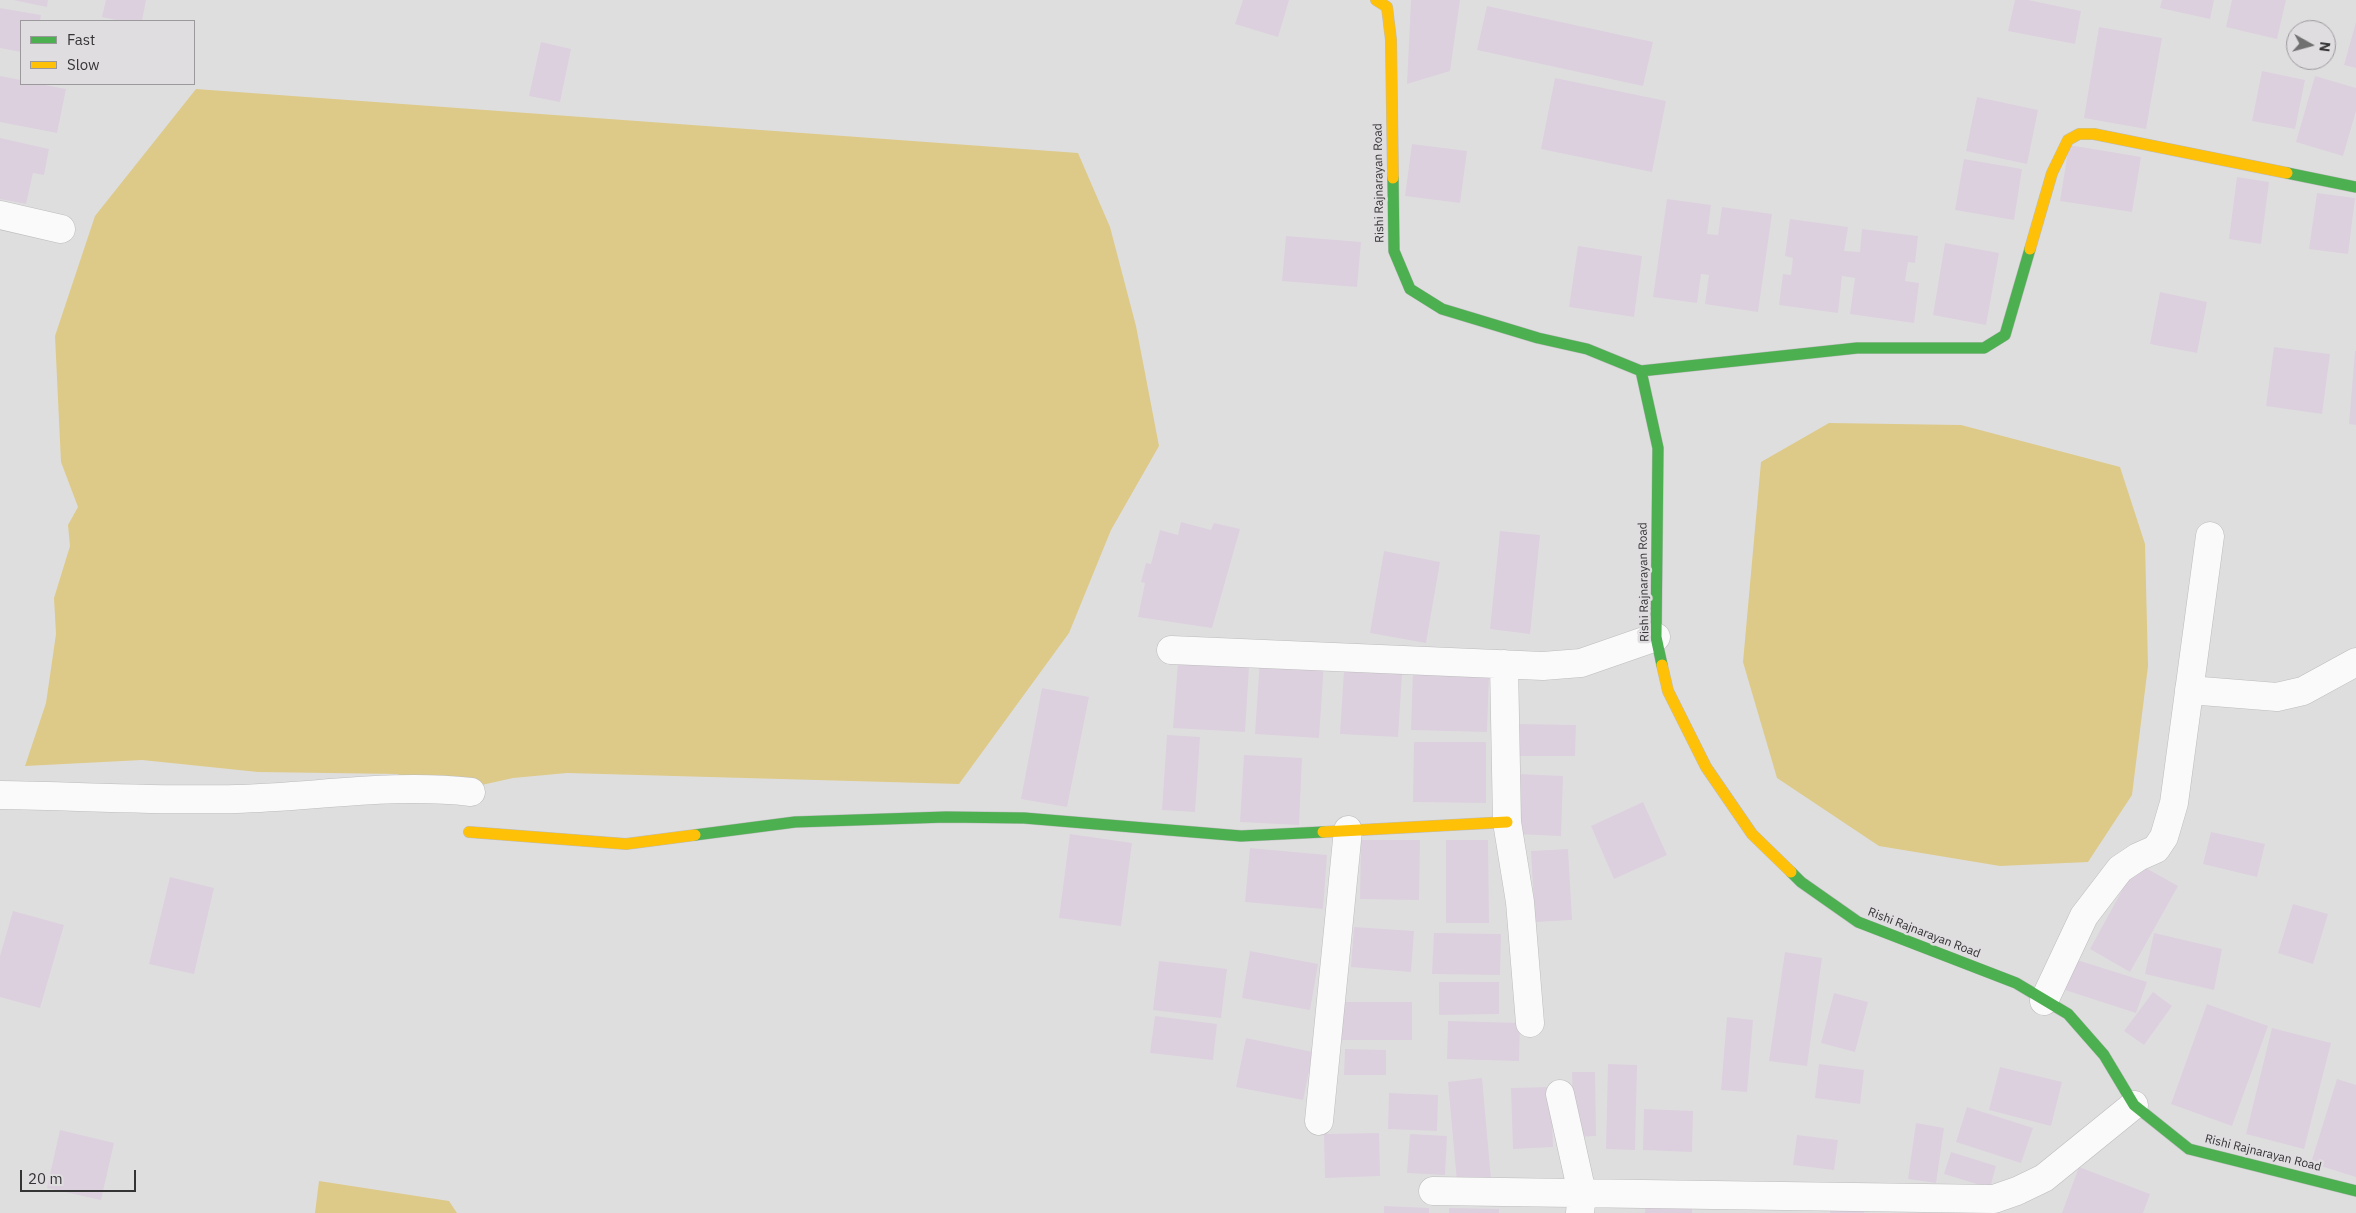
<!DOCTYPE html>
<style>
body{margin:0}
#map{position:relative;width:2356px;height:1213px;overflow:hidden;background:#dfdedf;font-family:"IBM Plex Sans",sans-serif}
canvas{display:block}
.legend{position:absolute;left:20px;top:20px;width:175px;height:65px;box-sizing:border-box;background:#e0dde0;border:1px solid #9c999c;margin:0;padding:6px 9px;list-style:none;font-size:15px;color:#353435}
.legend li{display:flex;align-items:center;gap:10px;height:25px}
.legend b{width:25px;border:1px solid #9c999c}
.north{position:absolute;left:2286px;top:20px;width:50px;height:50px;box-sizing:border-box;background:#e0dde0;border:1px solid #9c999c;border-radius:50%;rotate:97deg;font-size:14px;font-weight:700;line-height:20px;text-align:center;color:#353435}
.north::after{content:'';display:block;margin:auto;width:18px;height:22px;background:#707070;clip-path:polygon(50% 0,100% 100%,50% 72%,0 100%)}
.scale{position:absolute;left:20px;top:1170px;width:116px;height:22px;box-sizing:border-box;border:2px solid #353435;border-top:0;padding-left:6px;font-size:15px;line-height:18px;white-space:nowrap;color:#353435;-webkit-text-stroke:4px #e0dde0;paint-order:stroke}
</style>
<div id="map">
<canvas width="2356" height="1213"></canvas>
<ul class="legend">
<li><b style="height:6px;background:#4caf50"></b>Fast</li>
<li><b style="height:6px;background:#ffc107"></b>Slow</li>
</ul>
<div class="north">N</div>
<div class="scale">20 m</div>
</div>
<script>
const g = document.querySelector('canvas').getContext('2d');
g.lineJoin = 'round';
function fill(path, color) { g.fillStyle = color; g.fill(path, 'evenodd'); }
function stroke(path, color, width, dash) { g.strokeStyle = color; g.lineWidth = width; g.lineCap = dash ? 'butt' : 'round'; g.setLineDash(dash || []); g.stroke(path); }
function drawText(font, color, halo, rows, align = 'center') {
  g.font = font + ' "IBM Plex Sans",sans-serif'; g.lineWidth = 5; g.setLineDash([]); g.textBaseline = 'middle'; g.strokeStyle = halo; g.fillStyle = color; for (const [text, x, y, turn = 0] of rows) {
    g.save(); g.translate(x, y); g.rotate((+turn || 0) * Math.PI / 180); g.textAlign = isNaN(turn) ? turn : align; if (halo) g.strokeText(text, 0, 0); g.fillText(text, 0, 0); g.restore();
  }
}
fill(new Path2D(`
 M196,89L1078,153L1110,227L1136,326L1159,446L1111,530L1069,633L959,784L567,773L513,778L446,793L397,774L258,772L142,760L25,766L46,703L56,634L54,598L70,546L68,525L78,507L61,462L55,336L95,216Z
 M1829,423L1961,425L2120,467L2145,544L2148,666L2132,795L2088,862L2000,866L1879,846L1777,778L1743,662L1761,462Z
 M319,1181L449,1201L457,1213H315Z`), '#ddca88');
fill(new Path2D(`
 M13,0H48L47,7Z
 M106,0H146L142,21H121L102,17Z
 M1243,0H1289L1278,37L1235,24Z
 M1411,0H1460L1450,71L1407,84Z
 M2015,0H2028L2081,11L2075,44L2008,31Z
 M2162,0H2214L2210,19L2160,8Z
 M2232,0H2286L2277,39L2226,27Z
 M1487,6L1653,42L1643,86L1477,50Z
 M0,8L41,15L40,21H21V52L0,48Z
 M2356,22V68L2344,65Z
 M2099,27L2162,38L2146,129L2084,118Z
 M541,42L571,49L560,102L529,96Z
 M2262,71L2305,80L2295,129L2252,121Z
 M0,76L21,80V84H40L66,89L57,133L0,122Z
 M2315,76L2356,88V111L2343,156L2296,142Z
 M1555,78L1666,101L1652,172L1541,149Z
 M1977,97L2038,110L2027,164L1966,151Z
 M0,138L49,149L44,175L33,173L26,204L0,199Z
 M1412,144L1467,151L1460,203L1405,196Z
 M2069,145L2141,157L2132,212L2060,201Z
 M1964,159L2022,169L2014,220L1955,210Z
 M2237,177L2269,182L2261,244L2229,239Z
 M2317,193L2355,198L2348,254L2309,249Z
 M1667,199L1711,205L1707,234L1718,235L1722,207L1772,214L1758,312L1705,304L1709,275L1701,274L1697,303L1653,297Z
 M1790,219L1848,227L1844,251L1860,252L1862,229L1918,236L1915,263L1908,262L1905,281L1919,283L1914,323L1850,314L1855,278L1842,276L1838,313L1779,305L1783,274L1791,275L1793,258L1785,256Z
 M1286,236L1361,242L1357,287L1282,281Z
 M1945,243L1999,253L1986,325L1933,315Z
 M1578,246L1642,256L1634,317L1569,307Z
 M2160,292L2207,302L2197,353L2150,344Z
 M2274,347L2330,354L2322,414L2266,406Z
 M2355,351H2356V425L2349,424Z
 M1181,522L1211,530L1214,523L1240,529L1212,628L1138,617L1145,583L1141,582L1146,563L1151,564L1160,530L1178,535Z
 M1500,531L1540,535L1530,634L1490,629Z
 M1384,551L1440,562L1426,643L1370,633Z
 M1260,658L1324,662L1319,738L1255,734Z
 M1178,663L1249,667L1245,732L1173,728Z
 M1413,670L1489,674L1487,732L1411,730Z
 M1344,671L1402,674L1398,737L1340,734Z
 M1042,688L1089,697L1067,807L1021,799Z
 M1514,724L1576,725L1575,756H1514Z
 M1167,735L1200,737L1195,812L1162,810Z
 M1414,742H1486V803L1413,802Z
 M1244,755L1302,758L1299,825L1240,822Z
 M1517,774L1563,776L1561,836L1515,834Z
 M1643,802L1667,855L1614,879L1591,826Z
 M2211,832L2265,844L2257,877L2203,864Z
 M1070,834L1132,843L1121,926L1059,918Z
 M1361,840H1420L1419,900L1360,899Z
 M1446,840H1488L1489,923H1446Z
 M1250,848L1327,855L1323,909L1245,902Z
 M1568,849L1572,920L1535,922L1531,851Z
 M2137,863L2178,886L2130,972L2090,949Z
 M170,877L214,888L194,974L149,964Z
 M2293,904L2328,914L2313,964L2278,953Z
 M13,911L64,925L40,1008L0,997V956Z
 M1354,927L1414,931L1411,972L1351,967Z
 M1434,933L1501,934L1500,975L1432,974Z
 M2154,933L2222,949L2214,990L2145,974Z
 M1250,951L1318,964L1310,1010L1242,998Z
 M1785,952L1822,958L1807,1066L1769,1061Z
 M2074,959L2147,982L2136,1013L2065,990Z
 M1159,961L1227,969L1221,1018L1153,1010Z
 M1439,982H1499V1014L1439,1015Z
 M2153,992L2172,1006L2144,1045L2124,1031Z
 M1834,993L1868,1002L1855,1052L1821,1043Z
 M1338,1002H1412V1040H1338Z
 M2207,1004L2268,1026L2232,1126L2171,1104Z
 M1155,1016L1217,1024L1213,1060L1150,1053Z
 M1727,1017L1753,1020L1747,1092L1721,1090Z
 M1448,1021L1520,1023L1519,1061L1447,1059Z
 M2272,1028L2331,1043L2304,1149L2246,1134Z
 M1246,1038L1313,1052L1303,1100L1236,1087Z
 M1345,1049L1386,1050V1075H1344Z
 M1608,1064L1637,1065L1635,1150L1606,1149Z
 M1819,1064L1864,1070L1860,1104L1815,1098Z
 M2000,1067L2062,1082L2051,1126L1989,1110Z
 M1572,1072H1595L1596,1136L1574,1137Z
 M1482,1078L1491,1179L1457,1182L1448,1082Z
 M2337,1079L2356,1085V1177L2311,1163Z
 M1551,1087L1553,1147L1513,1149L1511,1088Z
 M1389,1093L1438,1095L1437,1131L1388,1129Z
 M1967,1107L2033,1128L2021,1163L1956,1142Z
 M1644,1109L1693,1111L1692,1152L1643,1150Z
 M1916,1123L1944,1128L1936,1183L1908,1179Z
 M60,1130L114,1143L101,1200L47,1188Z
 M1379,1133L1380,1176L1325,1178L1324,1134Z
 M1410,1134L1447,1136L1445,1175L1407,1173Z
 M1797,1135L1838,1140L1834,1170L1793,1165Z
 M1951,1152L1996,1166L1990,1188L1944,1174Z
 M2079,1167L2150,1194L2143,1213H2062Z
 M1646,1199L1692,1200V1213H1645Z
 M1832,1201L1865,1207L1864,1213H1830Z
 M1384,1206L1429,1208V1213H1384Z
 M1449,1208L1499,1209V1213H1449Z`), '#dcd0de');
const street = new Path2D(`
 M0,215L61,229
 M1171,650L1543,666L1581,663L1656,637
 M1504,664L1507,822L1520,902L1530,1023
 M2189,690L2277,697L2303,691L2356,662
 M0,795C78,796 157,801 236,799C315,797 392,783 471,792
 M2044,1001L2084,916L2120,869L2138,857L2156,849L2164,837L2174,803L2210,536
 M1560,1094L1582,1193L1580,1213
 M1319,1121L1348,830
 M1433,1191L1994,1199L2017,1191L2044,1178L2134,1105`);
const fast = new Path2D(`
 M2287,173L2356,187
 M1393,178L1394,251L1410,289L1442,309L1538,338L1587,349L1641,371L1658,448L1656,637L1662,665
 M1641,371L1857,348H1984L2005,335L2030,249
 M695,835L795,822L946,817L1024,818L1241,836L1323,832
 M1791,872L1801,882L1858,922L2016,983L2068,1014L2104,1055L2134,1105L2189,1149L2356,1191`);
const slow = new Path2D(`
 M1376,0L1387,7L1391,40L1393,178
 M2030,249L2052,173L2068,140L2079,134H2094L2287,173
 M1662,665L1668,691L1706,767L1752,834L1791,872
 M469,832L626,844L695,835
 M1323,832L1507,822`);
stroke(street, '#bdbcbd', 29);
stroke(fast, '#bdbcbd', 12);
stroke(slow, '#bdbcbd', 12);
stroke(street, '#fafafa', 28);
stroke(fast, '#4caf50', 11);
stroke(slow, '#ffc107', 11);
drawText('12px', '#353435', '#e0dde0', [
 ["Rishi Rajnarayan Road",1379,183,-91],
 ["Rishi Rajnarayan Road",1644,582,-91],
 ["Rishi Rajnarayan Road",1924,933,21],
 ["Rishi Rajnarayan Road",2263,1153,14]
]);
</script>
